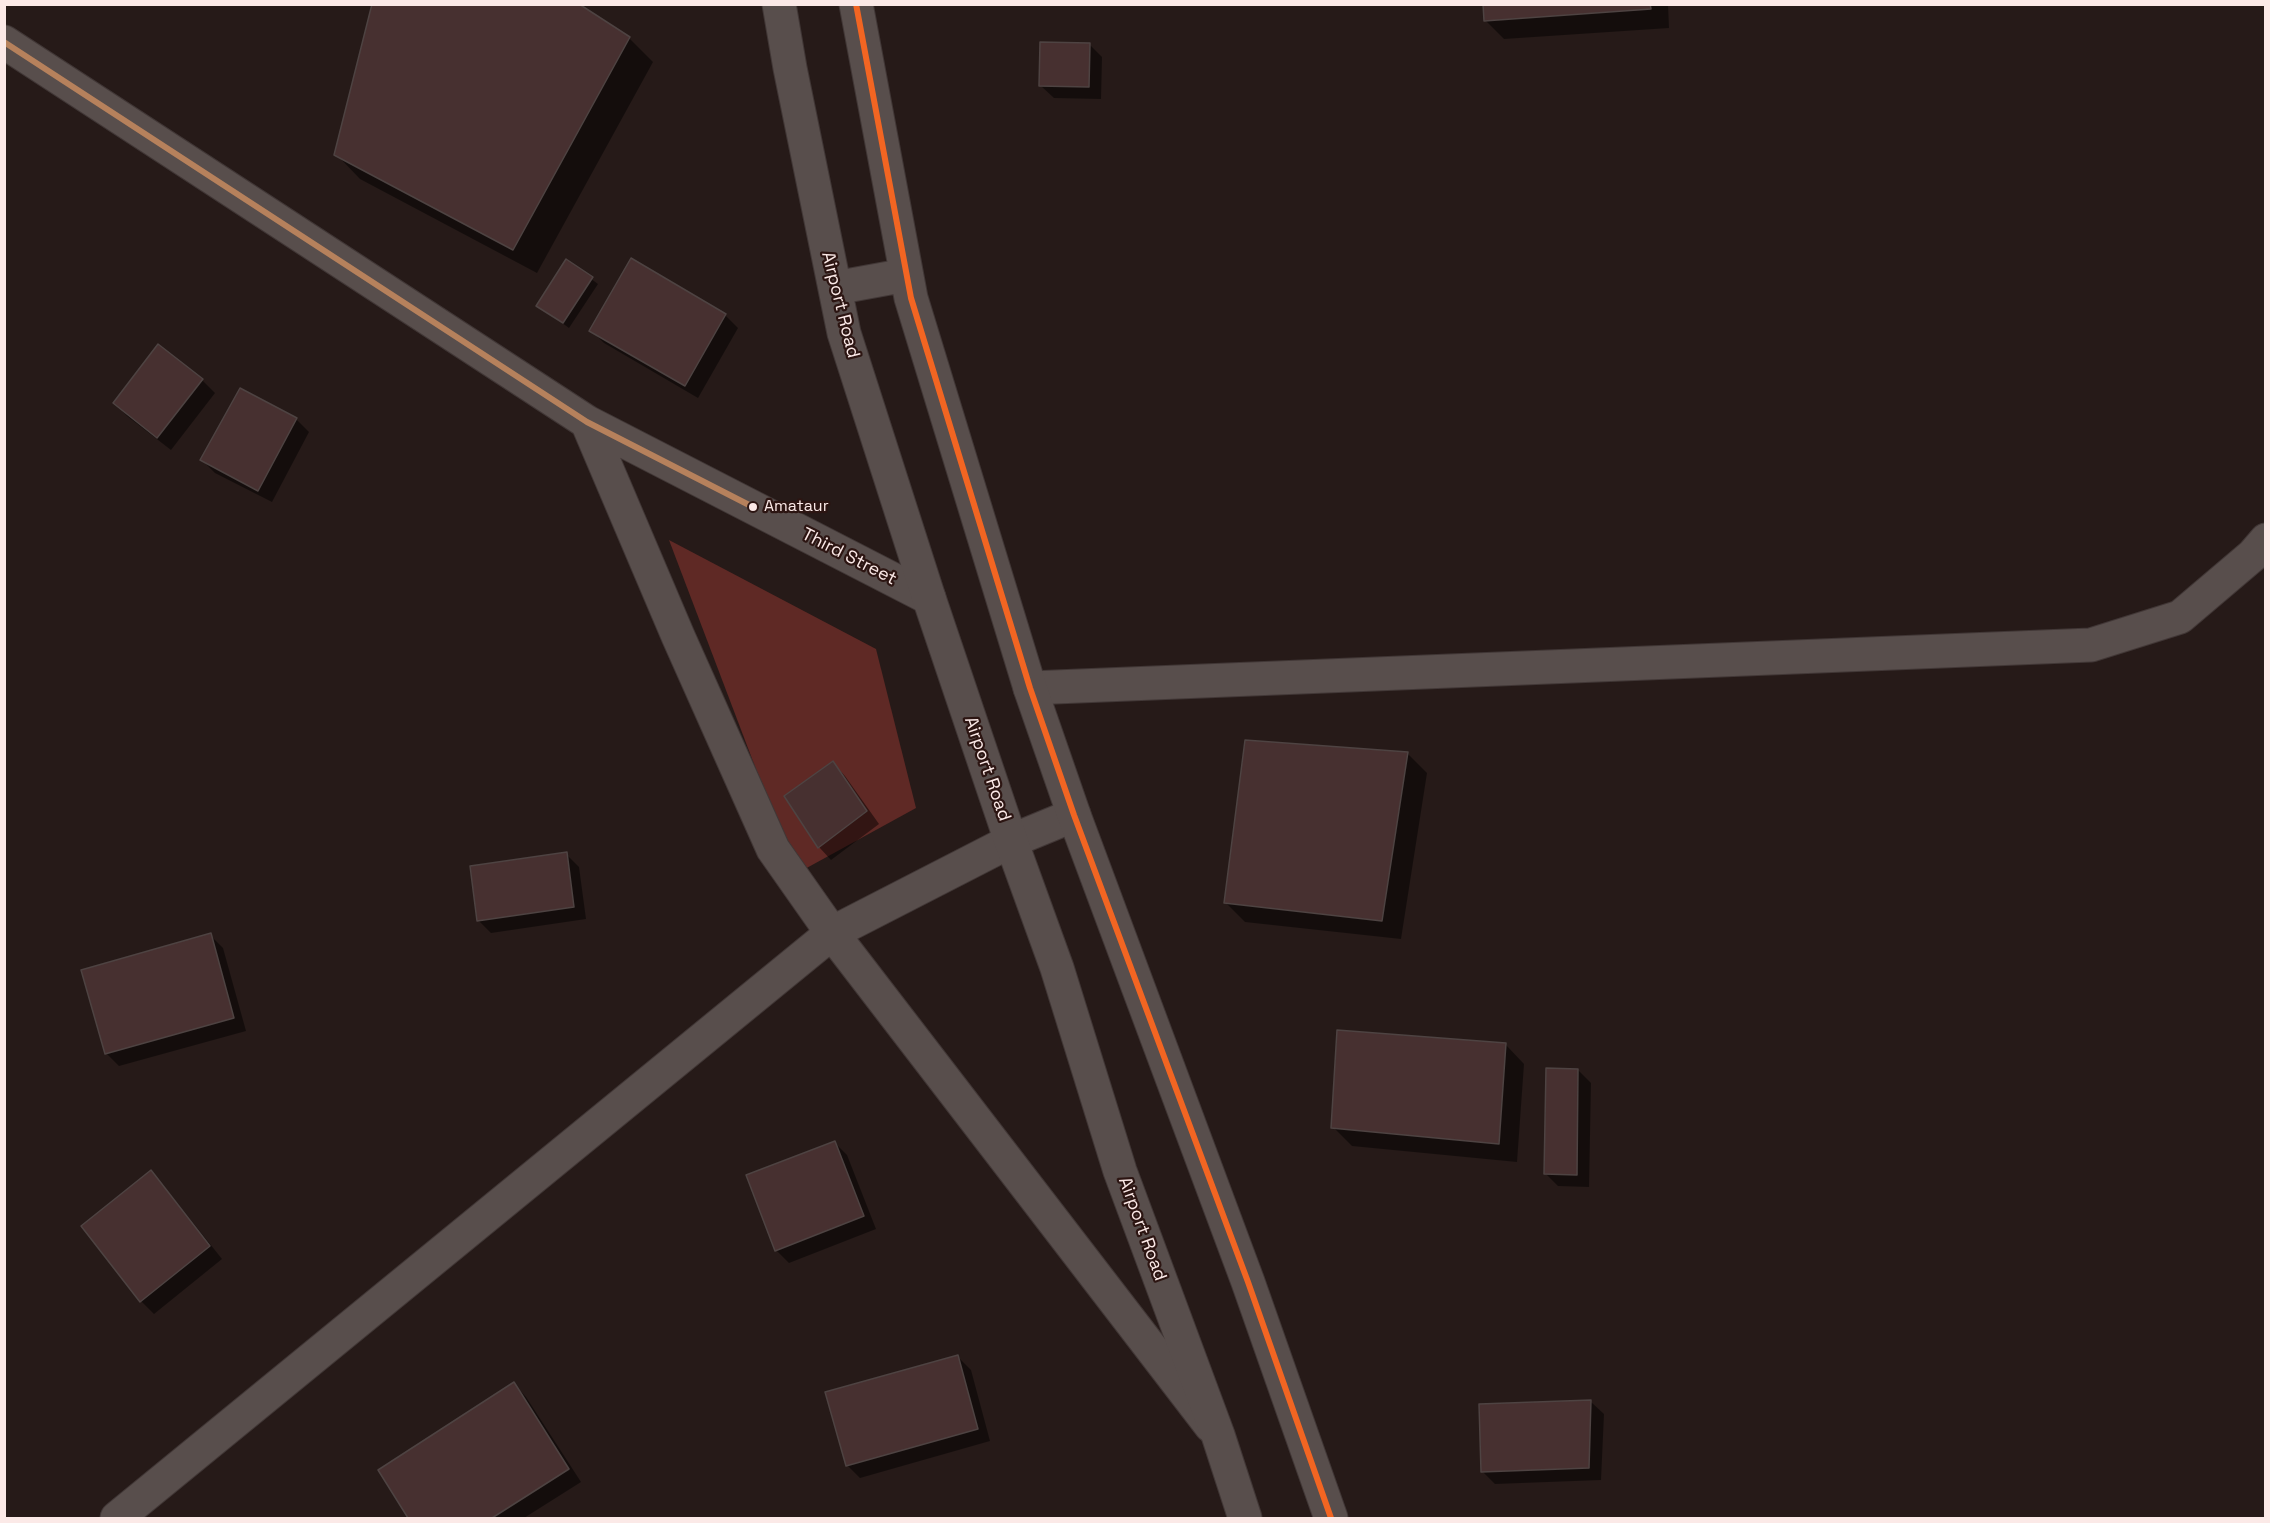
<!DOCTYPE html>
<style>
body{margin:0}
#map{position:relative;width:2270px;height:1523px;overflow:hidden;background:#261a18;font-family:"Space Grotesk",sans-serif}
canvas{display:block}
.frame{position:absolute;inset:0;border:6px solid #fbe9e7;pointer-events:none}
</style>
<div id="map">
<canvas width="2270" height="1523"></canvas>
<div class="frame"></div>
</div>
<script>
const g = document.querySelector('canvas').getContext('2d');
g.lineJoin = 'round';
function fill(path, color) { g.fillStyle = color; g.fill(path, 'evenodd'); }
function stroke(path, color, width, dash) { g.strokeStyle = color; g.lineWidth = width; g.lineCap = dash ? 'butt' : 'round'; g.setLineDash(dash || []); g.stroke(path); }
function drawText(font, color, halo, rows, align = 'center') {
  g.font = font + ' "Space Grotesk",sans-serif'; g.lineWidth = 4.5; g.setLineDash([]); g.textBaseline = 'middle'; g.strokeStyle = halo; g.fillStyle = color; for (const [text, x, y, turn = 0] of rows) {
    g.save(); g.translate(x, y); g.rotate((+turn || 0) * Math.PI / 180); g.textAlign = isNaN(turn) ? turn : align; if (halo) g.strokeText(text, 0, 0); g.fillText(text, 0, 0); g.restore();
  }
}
fill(new Path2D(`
 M669,540L876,649L916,808L803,870L781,835Z`), '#5f2925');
fill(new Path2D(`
 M1484,4H1668L1669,28L1504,39L1485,20Z
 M629,38L653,62L537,273L360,179L336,154Z
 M1089,44L1102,57L1101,99L1054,98L1041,86Z
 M567,261L598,284L569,328L538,305Z
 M725,315L738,328L698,398L604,343L591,330Z
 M202,380L215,393L171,450L127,416L115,403Z
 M296,419L309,432L272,502L215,473L202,460Z
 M1408,754L1427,773L1401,939L1245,922L1226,903Z
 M833,763L845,776L879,824L831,860L819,847Z
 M566,854L579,867L586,919L491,933L478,920Z
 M210,935L223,948L246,1031L119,1066L106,1053Z
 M1506,1045L1524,1064L1517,1162L1352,1146L1333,1127Z
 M1578,1070L1591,1083L1589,1187L1558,1186L1545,1173Z
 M835,1143L847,1155L876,1229L789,1263L776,1250Z
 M151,1172L163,1185L222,1259L154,1314L141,1301Z
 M958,1357L971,1370L990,1441L860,1478L847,1465Z
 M514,1384L526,1397L581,1482L524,1518H410L380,1471Z
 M1591,1402L1604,1414L1601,1480L1495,1484L1482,1471Z`), '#0007');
const building = new Path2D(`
 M372,4H579L630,37L513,250L334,155Z
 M1483,4H1650L1651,9L1484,21Z
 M1040,42L1090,43L1089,87L1039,86Z
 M631,258L726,314L685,386L589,331Z
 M566,259L593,277L563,323L536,306Z
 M158,344L203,379L157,438L113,403Z
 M240,388L297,418L258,491L200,460Z
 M1245,740L1408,752L1382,921L1224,903Z
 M833,761L867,811L818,848L784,796Z
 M567,852L574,907L477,921L470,866Z
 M211,933L234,1018L105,1054L81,970Z
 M1337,1030L1506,1043L1499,1144L1331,1128Z
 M1546,1068L1578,1069L1577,1175L1544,1174Z
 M835,1141L864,1216L775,1251L746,1175Z
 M151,1170L210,1246L140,1302L81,1226Z
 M958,1355L978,1429L846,1466L825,1392Z
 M514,1382L569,1469L492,1518H408L378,1470Z
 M1591,1400L1589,1468L1481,1472L1479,1404Z`);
fill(building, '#473030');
stroke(building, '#4e4342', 1.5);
const minor = new Path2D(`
 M4,42L587,422L929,598
 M587,422L678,636L773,849L832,933L1211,1426
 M1030,688L2091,645L2180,617L2253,555L2266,540
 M117,1518L832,933L1011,841L1074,815`);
const tertiary = new Path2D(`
 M779,4L790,68L844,333L929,598L1011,841L1057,968L1120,1171L1218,1435L1245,1518
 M856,4L911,298L1030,688L1074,815L1248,1282L1331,1518
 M835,288L906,275`);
stroke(minor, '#413736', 35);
stroke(tertiary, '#413736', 35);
stroke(minor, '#584e4c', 33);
stroke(tertiary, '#584e4c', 33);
stroke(new Path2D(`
 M856,4L911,298L1030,688L1074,815L1248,1282L1331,1518`), '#f26522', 6);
stroke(new Path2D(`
 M4,42L587,422L753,507`), '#b6815c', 6);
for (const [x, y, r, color] of [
 [753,507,5,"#fbe9e7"]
]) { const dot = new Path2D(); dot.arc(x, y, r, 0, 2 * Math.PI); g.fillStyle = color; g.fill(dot); stroke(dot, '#2c1512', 2); }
drawText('16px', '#fbe9e7', '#2c1512', [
 ["Amataur",764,507]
], 'left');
drawText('18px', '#fbe9e7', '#2c1512', [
 ["Airport Road",840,305,76],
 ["Third Street",849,557,27],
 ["Airport Road",987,769,71],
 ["Airport Road",1142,1229,70]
]);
</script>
